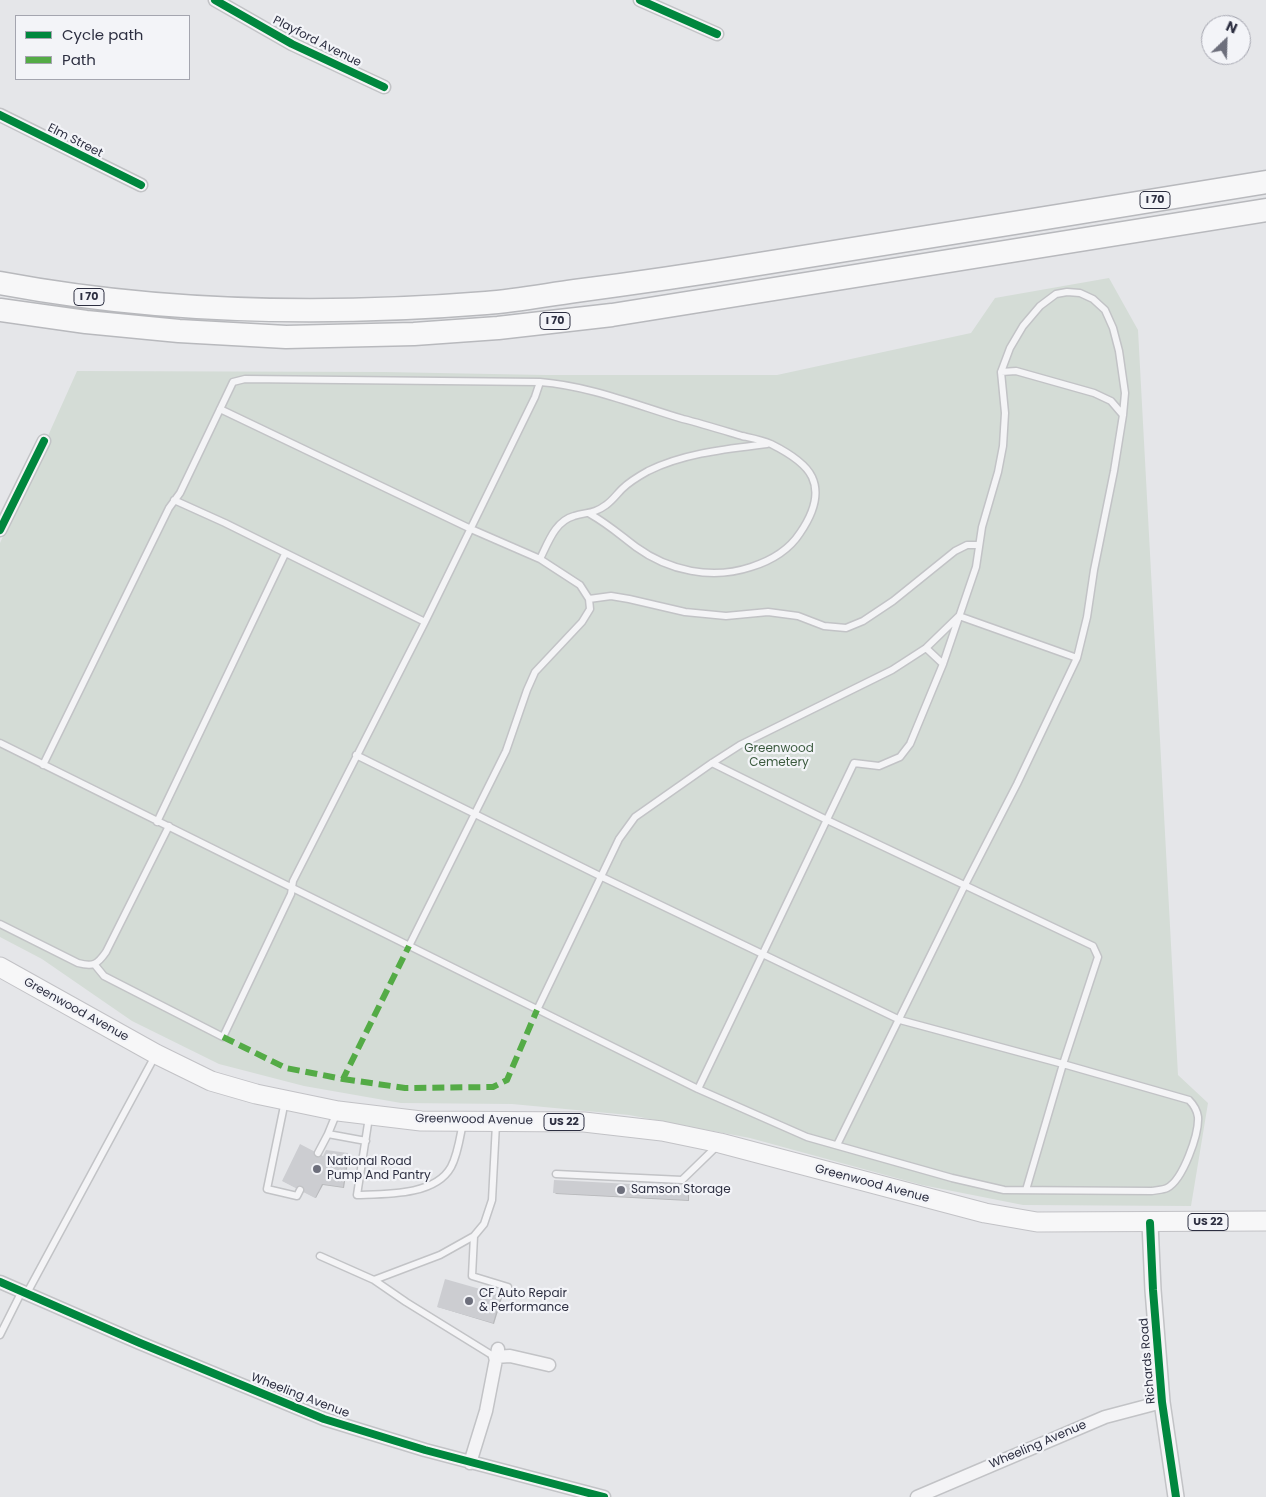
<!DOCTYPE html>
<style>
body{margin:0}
#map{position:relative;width:1266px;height:1497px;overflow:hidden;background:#e5e6e9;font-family:Poppins,sans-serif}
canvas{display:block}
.legend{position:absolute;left:15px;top:15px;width:175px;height:65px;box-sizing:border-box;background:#f3f4f8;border:1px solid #a4a5af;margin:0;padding:6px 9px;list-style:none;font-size:15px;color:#2d2f41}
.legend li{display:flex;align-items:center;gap:10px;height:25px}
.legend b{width:25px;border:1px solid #a4a5af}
.north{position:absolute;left:1201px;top:15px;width:50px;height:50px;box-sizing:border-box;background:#f3f4f8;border:1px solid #a4a5af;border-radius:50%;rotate:24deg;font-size:14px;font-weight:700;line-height:20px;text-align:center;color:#2d2f41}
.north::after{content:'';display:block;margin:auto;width:18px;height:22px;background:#6d6f7c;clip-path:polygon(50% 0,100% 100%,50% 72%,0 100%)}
</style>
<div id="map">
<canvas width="1266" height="1497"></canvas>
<ul class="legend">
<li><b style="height:6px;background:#00873e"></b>Cycle path</li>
<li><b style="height:6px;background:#54ab46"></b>Path</li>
</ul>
<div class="north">N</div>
</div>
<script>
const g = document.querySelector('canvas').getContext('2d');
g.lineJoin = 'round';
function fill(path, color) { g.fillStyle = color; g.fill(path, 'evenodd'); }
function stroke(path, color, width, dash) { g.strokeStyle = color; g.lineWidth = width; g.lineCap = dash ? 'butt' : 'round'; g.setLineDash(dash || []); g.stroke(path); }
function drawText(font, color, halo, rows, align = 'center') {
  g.font = font + ' Poppins,sans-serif'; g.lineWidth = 4.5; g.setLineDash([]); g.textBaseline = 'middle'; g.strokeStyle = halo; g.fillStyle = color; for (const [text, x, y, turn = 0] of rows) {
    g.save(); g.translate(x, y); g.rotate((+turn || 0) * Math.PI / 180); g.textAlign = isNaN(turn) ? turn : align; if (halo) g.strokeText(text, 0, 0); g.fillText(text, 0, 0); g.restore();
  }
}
fill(new Path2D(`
 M1109,278L1138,330L1178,1075L1208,1103L1191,1206L1023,1205L922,1185L750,1138L629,1115L512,1104L401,1103L304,1086L219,1064L132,1021L42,959L0,937V543L77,371L384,372L546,375H777L971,333L995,298Z`), '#d4dcd6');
fill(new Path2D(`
 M347,1155L349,1156L344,1188L323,1185L316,1198L283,1181L323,1157Z
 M688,1188L689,1190V1201L556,1194L554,1192Z
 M500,1296L502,1298L494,1324L438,1307Z`), '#0003');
fill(new Path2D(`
 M300,1144L323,1156L326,1150L348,1153L343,1187L322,1184L315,1198L282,1181Z
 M554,1180L688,1187V1200L553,1193Z
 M445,1279L501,1295L493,1323L437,1307Z`), '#cccdd1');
const service = new Path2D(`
 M1001,372L1016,371L1094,393L1111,401L1123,415
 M220,409L471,529L540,559L580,585L589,599L590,609L582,622L535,672L527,690L506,751L409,946
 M174,500L225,523L425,622
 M540,559C548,543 555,521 574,516C587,512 594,514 606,505C612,501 617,494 622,489C629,482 639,476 648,471C684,453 727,449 767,444
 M589,599L611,596L629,599L685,612L726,616L768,612L798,616L824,626L846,628L863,621L893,601L955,551L967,545H978
 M926,648L943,664
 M0,743L698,1089L807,1137L952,1178L1004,1190L1152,1191C1156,1190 1163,1190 1167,1188C1183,1180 1199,1134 1198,1117C1197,1110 1194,1105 1189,1100L1063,1064L900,1020L600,876L356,755
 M712,763L827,820L1093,946L1098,957L1063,1064L1026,1190
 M43,765L169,508L180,493L233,382L245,379L540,382C590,386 636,405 683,419C703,424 722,430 742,436C751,438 762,440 771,444C785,451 805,462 812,477C821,496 811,517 800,533C789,550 770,561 751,567C712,580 669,571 636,547C620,535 608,524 590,514
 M157,822L285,554
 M0,924L78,963C93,967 97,965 106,952L169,826
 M95,965L104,976L223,1037L291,894L293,881L425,622L535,397L540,382
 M537,1010L619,839L635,817L712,763L740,745L892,670L926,648L959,616L1077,658
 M698,1089L854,763L879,766L900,757L910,744L943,664L976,567L982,527L998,472L1003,446L1005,413L1001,372L1010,348L1023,326L1040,306L1056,294L1067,292L1080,293L1093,299L1105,310L1113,328L1119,351L1125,393L1123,415L1114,471L1094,570L1087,617L1077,658L1017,784L965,885L837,1145
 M285,1101L267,1189L297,1196L300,1190
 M337,1112L328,1134L366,1141
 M369,1117L357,1195C385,1194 435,1196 451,1167C458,1154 460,1137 463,1122
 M318,1153L328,1134
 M556,1174L682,1180L717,1146
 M474,1236L472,1276L508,1287
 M320,1256L374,1280L406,1302L495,1357
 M374,1280L440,1255L474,1236L484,1224L492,1200L496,1124
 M27,1293L155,1056
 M0,1335L22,1291`);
const minor = new Path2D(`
 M215,0L292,44L384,87
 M640,0L717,34
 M0,115L141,185
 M0,530L44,441
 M0,1282L140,1343L324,1419L425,1450L604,1497
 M495,1357L510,1356L549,1365
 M470,1463L486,1411L498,1349
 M917,1497L1105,1417L1162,1402`);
const tertiary = new Path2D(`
 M1150,1223L1153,1290L1162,1402L1176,1497`);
const primary = new Path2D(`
 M0,967L156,1054L211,1081L256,1094L338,1111L421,1121L584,1122L662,1131L720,1143L985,1213L1037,1222L1266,1221`);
const motorway = new Path2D(`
 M0,283C160,313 324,316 486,303C516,301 546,295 575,291C637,283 698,274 759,264C928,238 1097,209 1266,182
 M0,310L86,322L179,331L286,337L414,334L498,328L612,315L1266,210`);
stroke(service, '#c2c3c6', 9);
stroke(minor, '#c2c3c6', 15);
stroke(tertiary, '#c2c3c6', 18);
stroke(primary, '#c2c2c6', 21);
stroke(motorway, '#b8b9bd', 25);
stroke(service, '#f4f4f6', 6);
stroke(minor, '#f4f4f6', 12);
stroke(tertiary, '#f4f4f6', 15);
stroke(primary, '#f7f7f8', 19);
stroke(motorway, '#f7f7f8', 22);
stroke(new Path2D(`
 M223,1037L286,1068L343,1079L409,946
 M343,1079L405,1088L493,1087L507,1080L537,1010`), '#54ab46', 6, [12, 6]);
stroke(new Path2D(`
 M215,0L292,44L384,87
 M640,0L717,34
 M0,115L141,185
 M0,530L44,441
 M1150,1223L1153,1290L1162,1402L1176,1497
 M0,1282L140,1343L324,1419L425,1450L604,1497`), '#00873e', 8);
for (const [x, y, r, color] of [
 [317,1169,5,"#6d6f7c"],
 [621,1190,5,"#6d6f7c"],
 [469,1301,5,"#6d6f7c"]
]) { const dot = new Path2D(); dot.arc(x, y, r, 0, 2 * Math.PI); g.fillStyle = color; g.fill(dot); stroke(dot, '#f3f4f8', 2); }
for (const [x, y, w] of [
 [1155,200,30],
 [89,297,30],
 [555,321,30],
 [564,1122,40],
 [1208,1222,40]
]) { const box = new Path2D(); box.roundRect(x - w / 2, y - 8.5, w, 17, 4); g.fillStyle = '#f3f4f8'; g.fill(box); stroke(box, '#2d2f41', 1); }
drawText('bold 11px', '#2d2f41', null, [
 ["I 70",1155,200],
 ["I 70",89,297],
 ["I 70",555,321],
 ["US 22",564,1122],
 ["US 22",1208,1222]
]);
drawText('12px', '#2d2f41', '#f3f4f8', [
 ["Playford Avenue",317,42,27],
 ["Elm Street",75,141,27],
 ["Greenwood Avenue",76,1010,29],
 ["Greenwood Avenue",474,1120,1],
 ["Greenwood Avenue",872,1184,15],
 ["Richards Road",1148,1361,-95],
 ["Wheeling Avenue",300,1396,21],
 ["Wheeling Avenue",1038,1445,-23]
]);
drawText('12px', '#3c5b3f', '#f3f4f8', [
 ["Greenwood",779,749],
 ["Cemetery",779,763]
]);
drawText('12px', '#2d2f41', '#f3f4f8', [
 ["National Road",327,1162],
 ["Pump And Pantry",327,1176],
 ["Samson Storage",631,1190],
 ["CF Auto Repair",479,1294],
 ["& Performance",479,1308]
], 'left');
</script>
